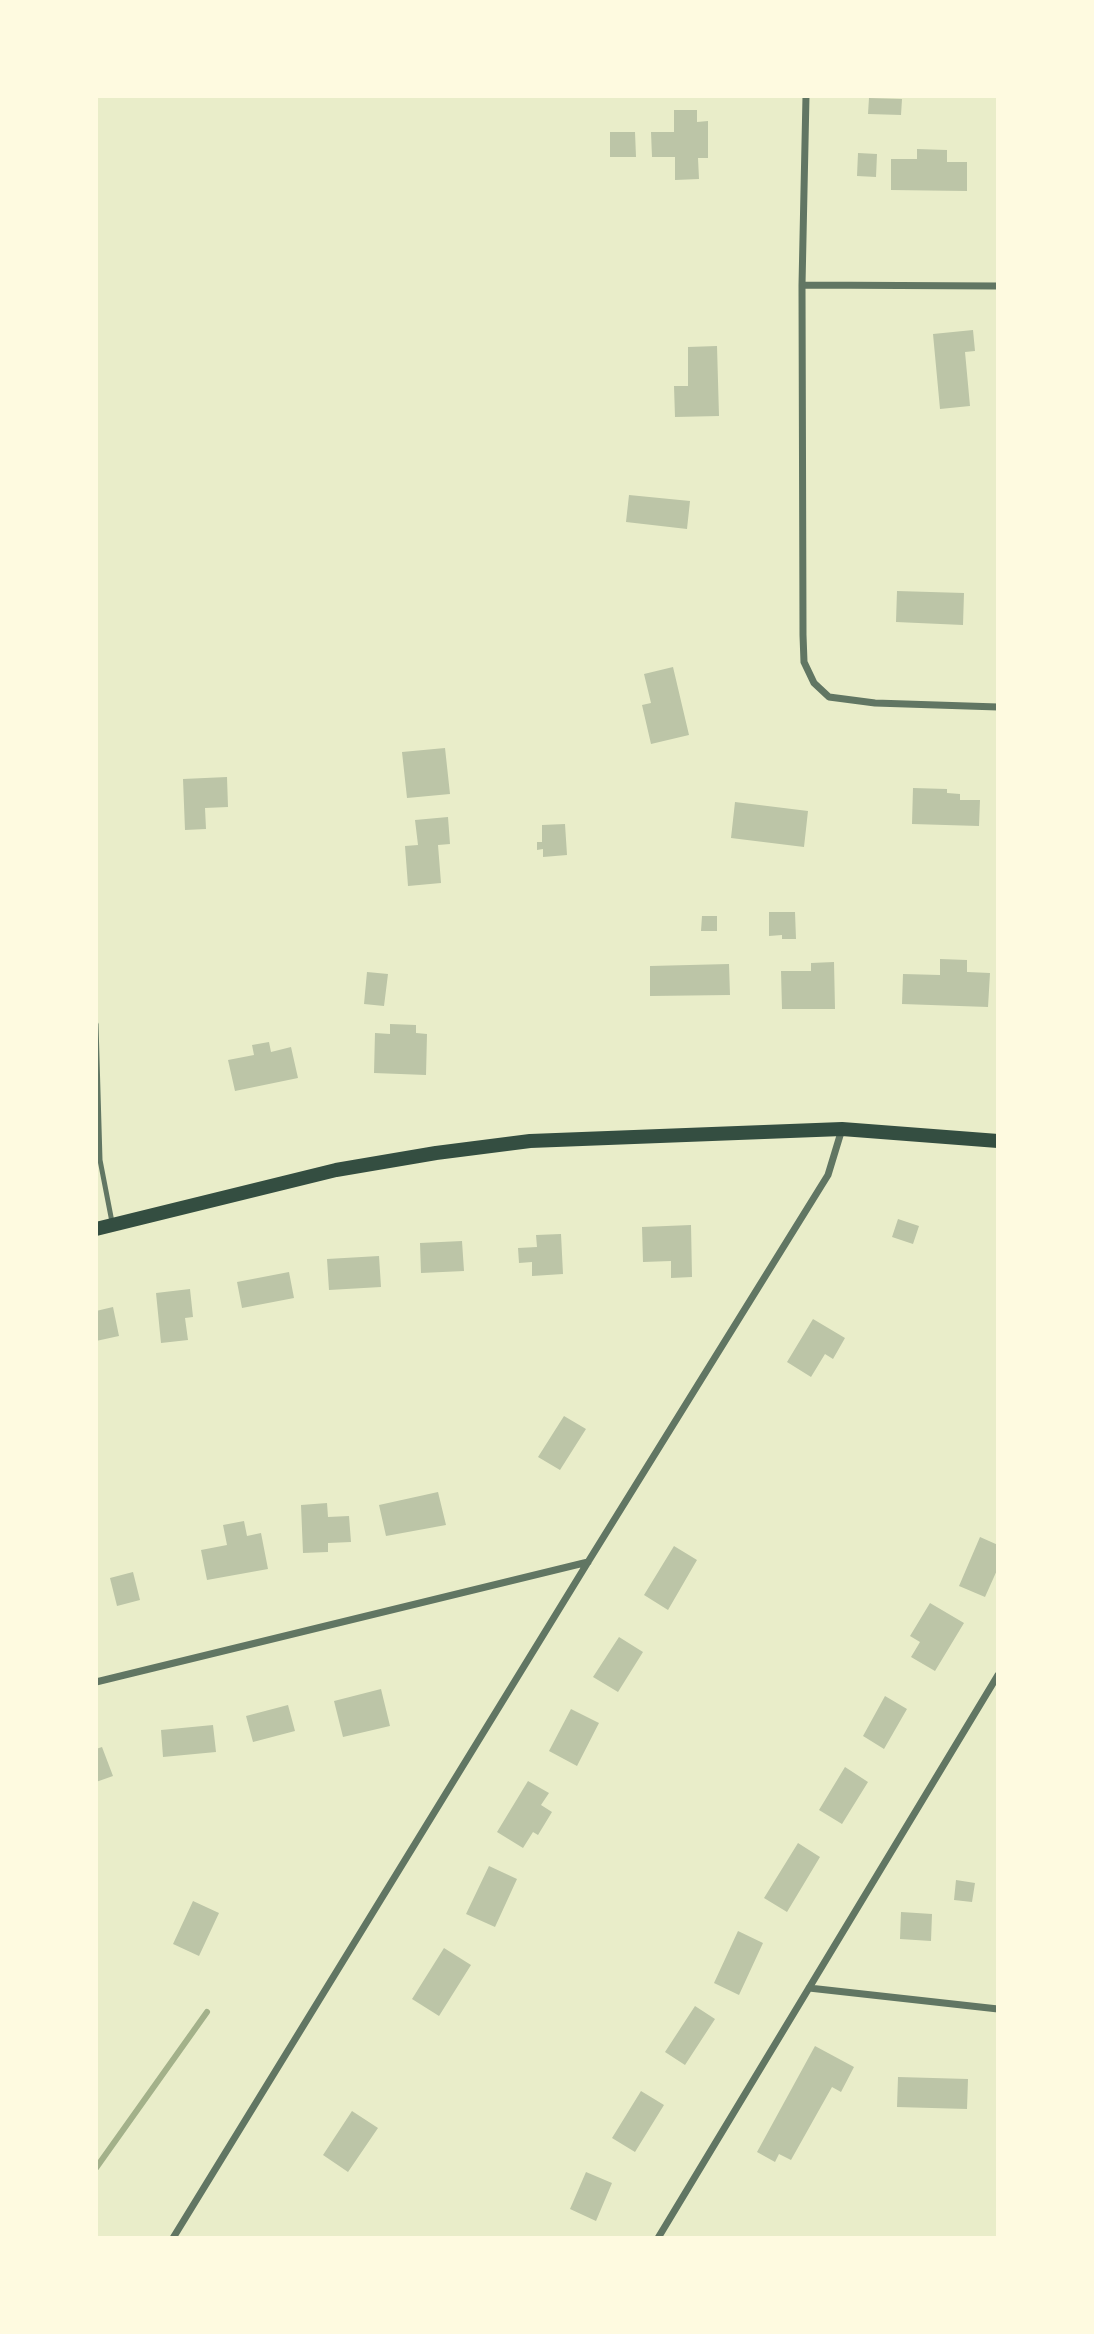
<!DOCTYPE html>
<style>
body{margin:0}
#map{position:relative;width:1094px;height:2334px;overflow:hidden;background:#e9edc9;font-family:Poppins,sans-serif}
canvas{display:block}
.frame{position:absolute;inset:0;border:98px solid #fefae0;pointer-events:none}
</style>
<div id="map">
<canvas width="1094" height="2334"></canvas>
<div class="frame"></div>
</div>
<script>
const g = document.querySelector('canvas').getContext('2d');
g.lineJoin = 'round';
function stroke(path, color, width, dash) { g.strokeStyle = color; g.lineWidth = width; g.lineCap = dash ? 'butt' : 'round'; g.setLineDash(dash || []); g.stroke(path); }
function fill(path, color) { g.fillStyle = color; g.fill(path, 'evenodd'); }
stroke(new Path2D(`
 M96,2168L207,2012`), '#a3b18a', 6);
fill(new Path2D(`
 M869,98L902,99L901,115L868,114Z
 M674,110H697V122L708,121V158H698L699,179L675,180V157H652L651,132H674Z
 M610,132H635L636,157H610Z
 M917,149L947,150V162H967V191L891,190V159H917Z
 M858,153L877,154L876,177L857,176Z
 M973,330L975,351L965,352L970,406L940,409L933,334Z
 M717,346L719,416L675,417L674,386H688V347Z
 M629,495L690,501L687,529L626,522Z
 M897,591L964,593L963,625L896,622Z
 M673,667L689,735L651,744L642,705L651,703L644,674Z
 M445,748L450,794L407,798L402,752Z
 M227,777L228,807L205,808L206,829L185,830L183,779Z
 M913,788L947,789V793L960,794V800H980L979,826L912,824Z
 M735,802L808,811L804,847L731,838Z
 M448,817L450,844L438,845L441,883L408,886L405,846L418,845L415,820Z
 M565,824L567,855L543,857V849L537,850V842H542V825Z
 M769,912H795L796,939H782V935L769,936Z
 M702,916H717V931H701Z
 M940,959L967,960V972L990,973L988,1007L902,1004L903,974L940,975Z
 M834,962L835,1009H782L781,971H811V963Z
 M729,964L730,995L650,996V966Z
 M367,972L388,974L384,1006L364,1004Z
 M390,1024L416,1025V1033L427,1034L426,1075L374,1073L375,1033L390,1034Z
 M269,1042L271,1052L291,1047L298,1078L235,1091L228,1060L254,1055L252,1045Z
 M898,1219L919,1226L913,1244L892,1237Z
 M691,1225L692,1277L671,1278V1261L643,1262L642,1227Z
 M561,1234L563,1274L532,1276V1262L519,1263L518,1248L537,1247L536,1235Z
 M462,1241L464,1271L421,1273L420,1243Z
 M379,1256L381,1287L329,1290L327,1259Z
 M289,1272L294,1298L242,1308L237,1282Z
 M190,1289L193,1317L185,1318L188,1340L161,1343L156,1293Z
 M113,1307L119,1336L96,1341V1311Z
 M813,1319L845,1338L833,1359L825,1354L811,1377L787,1362Z
 M564,1416L586,1429L560,1470L538,1457Z
 M438,1492L446,1525L386,1536L379,1505Z
 M327,1503L328,1517L349,1516L351,1542L328,1543V1552L303,1553L301,1505Z
 M244,1521L247,1536L261,1533L268,1569L207,1580L201,1550L227,1545L223,1525Z
 M980,1537L998,1545V1568L985,1597L959,1586Z
 M674,1546L697,1560L668,1610L644,1595Z
 M133,1572L140,1600L117,1606L110,1578Z
 M930,1603L964,1623L935,1671L911,1657L920,1642L910,1636Z
 M619,1637L643,1652L618,1692L593,1677Z
 M381,1689L390,1726L343,1737L334,1701Z
 M885,1696L907,1709L884,1749L863,1736Z
 M288,1705L295,1731L253,1742L246,1716Z
 M571,1709L599,1723L577,1766L549,1751Z
 M213,1725L216,1752L163,1757L161,1730Z
 M102,1747L113,1776L96,1782V1749Z
 M845,1767L868,1782L842,1824L819,1810Z
 M528,1781L549,1793L541,1805L552,1812L538,1835L533,1832L523,1848L497,1832Z
 M798,1843L820,1857L787,1912L764,1898Z
 M489,1866L517,1879L495,1927L466,1914Z
 M956,1880L975,1883L972,1902L954,1900Z
 M193,1901L219,1913L199,1956L173,1944Z
 M901,1912L932,1914L931,1941L900,1939Z
 M738,1931L763,1943L739,1995L714,1983Z
 M444,1948L471,1965L439,2016L412,1999Z
 M695,2006L715,2019L685,2065L665,2052Z
 M815,2046L854,2067L841,2092L832,2087L791,2160L779,2154L775,2162L757,2152Z
 M898,2077L968,2079L967,2109L897,2107Z
 M641,2091L664,2105L635,2152L612,2138Z
 M352,2111L378,2128L348,2172L323,2155Z
 M586,2172L612,2183L596,2221L570,2209Z`), '#bcc5a7');
stroke(new Path2D(`
 M96,1024L100,1160L112,1222`), '#617663', 5);
stroke(new Path2D(`
 M806,96L802,285L803,635L804,662L814,683L829,697L875,703L998,707
 M802,285L998,286
 M96,1682L588,1562
 M809,1988L998,2009
 M173,2238L588,1562L828,1175L842,1129
 M658,2238L998,1675`), '#617663', 7);
stroke(new Path2D(`
 M96,1229L336,1170L436,1153L530,1141L842,1129L998,1141`), '#344e41', 14);
</script>
